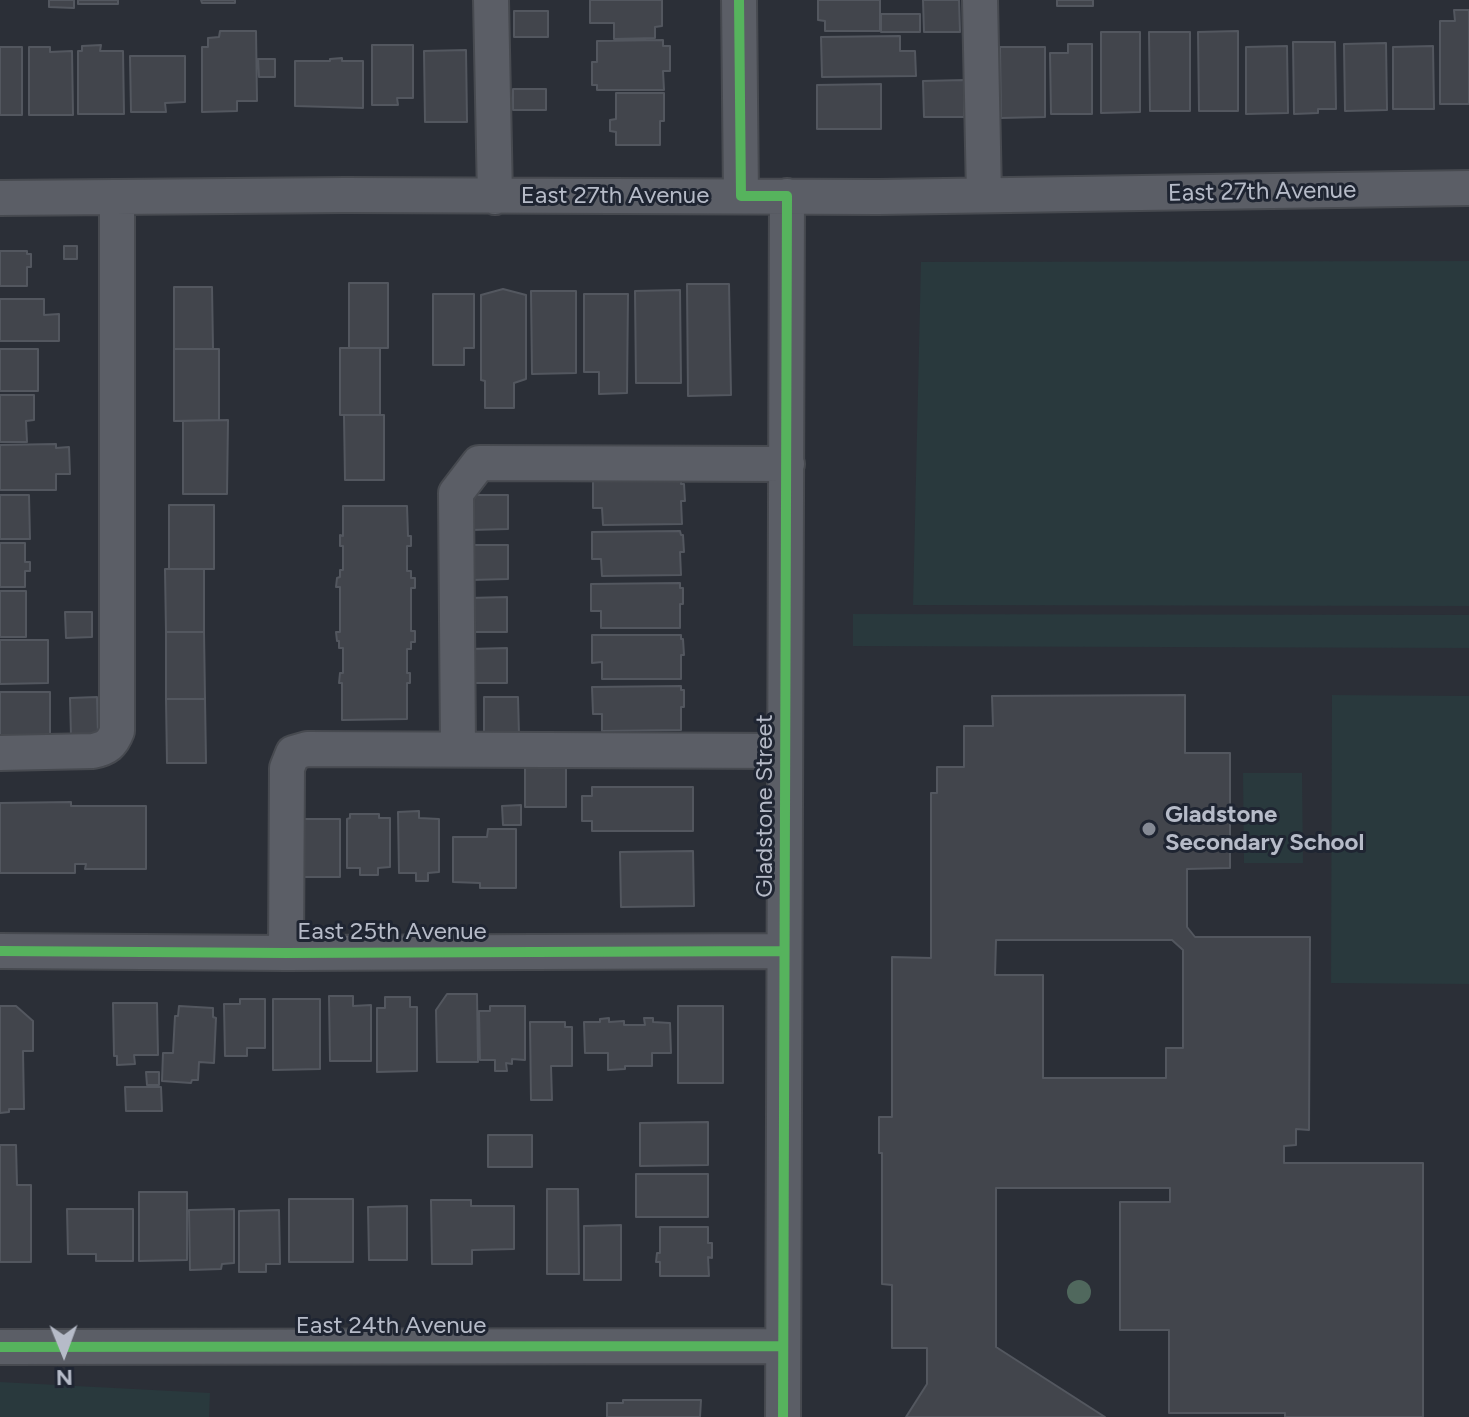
<!DOCTYPE html>
<style>
body{margin:0}
#map{position:relative;width:1469px;height:1417px;overflow:hidden;background:#2b2f37;font-family:Figtree,sans-serif}
canvas{display:block}
.north{position:absolute;left:24px;top:1313px;width:80px;height:80px;-webkit-text-stroke:6px #1f2532;paint-order:stroke;rotate:179deg;font-size:22px;font-weight:700;line-height:32px;text-align:center;color:#b6bbc8}
.north::after{content:'';display:block;margin:auto;width:28px;height:36px;background:#b6bbc8;clip-path:polygon(50% 0,100% 100%,50% 72%,0 100%)}
</style>
<div id="map">
<canvas width="1469" height="1417"></canvas>
<div class="north">N</div>
</div>
<script>
const g = document.querySelector('canvas').getContext('2d');
g.lineJoin = 'round';
function fill(path, color) { g.fillStyle = color; g.fill(path, 'evenodd'); }
function stroke(path, color, width, dash) { g.strokeStyle = color; g.lineWidth = width; g.lineCap = dash ? 'butt' : 'round'; g.setLineDash(dash || []); g.stroke(path); }
function drawText(font, color, halo, rows, align = 'center') {
  g.font = font + ' Figtree,sans-serif'; g.lineWidth = 6; g.setLineDash([]); g.textBaseline = 'middle'; g.strokeStyle = halo; g.fillStyle = color; for (const [text, x, y, turn = 0] of rows) {
    g.save(); g.translate(x, y); g.rotate((+turn || 0) * Math.PI / 180); g.textAlign = isNaN(turn) ? turn : align; if (halo) g.strokeText(text, 0, 0); g.fillText(text, 0, 0); g.restore();
  }
}
fill(new Path2D(`
 M1469,261V606L913,605L921,262Z
 M853,614L1469,615V648L853,646Z
 M1332,695L1469,696V984L1331,983Z
 M1243,773H1302L1303,863H1244Z
 M0,1382L210,1393L209,1417H0Z`), '#29393d');
const building = new Path2D(`
 M49,0H74V8L49,7Z
 M78,0H118V4H78Z
 M201,0H235V3H202Z
 M590,0H662V26L655,27V38L614,39V23H590Z
 M818,0H880V31H825V21L818,20Z
 M923,0H959L960,32H924Z
 M1057,0H1093V6H1057Z
 M1454,10H1469V104H1440V21H1455Z
 M514,11H548V37H514Z
 M881,14H920V32H881Z
 M220,31H256L257,101H237V111L202,112V47H208V38L219,37Z
 M1238,31V111H1199L1198,32Z
 M1101,32H1140V112L1101,113Z
 M1149,32H1190V111H1150Z
 M900,36V51H915L916,76L822,77L821,37Z
 M663,40V46H670V71H663L664,90H597V85H592V62H597V41Z
 M1293,42H1335L1336,109H1318V113L1294,114Z
 M1386,43L1387,110L1345,111L1344,44Z
 M1068,44H1092V114H1051L1050,53H1068Z
 M101,45L100,51H123L124,114H78V51H82V46Z
 M372,45H413V98H397L398,105H372Z
 M1287,46L1288,113L1246,114V47Z
 M1433,46L1434,109H1393V47Z
 M0,47H22V115H0Z
 M29,47H50V52L72,51L73,115H29Z
 M1000,47H1045V117L1001,118Z
 M466,50L467,122H425L424,51Z
 M130,56H185V102L165,103L166,112H131Z
 M342,58V61H363V108L295,106V61H330V59Z
 M258,59H275V77H259Z
 M964,80V117H924L923,81Z
 M881,84V129H817V85Z
 M513,89H546V110H513Z
 M616,93H664V121H660V145H616V132L610,131V120L616,119Z
 M64,246H77V259H64Z
 M0,251H27V254H31V267H27V286H0Z
 M349,283H388V348H349Z
 M687,284H729L731,395L688,396Z
 M174,287H212L213,349H174Z
 M503,289L526,295V379L514,383V408H485V381L481,380V295Z
 M680,290L681,383H636L635,291Z
 M531,291H576V373L532,374Z
 M433,294H474V348H464V365H433Z
 M584,294H628L627,393L599,394V372H584Z
 M0,299H44V315L59,314V341H0Z
 M340,348H380V415H340Z
 M0,349H38V391H0Z
 M174,349H219V420L174,421Z
 M0,395H34V420L26,421L27,442H0Z
 M344,415H384V480H345Z
 M228,420L227,494H183V421Z
 M56,444V448L69,447L70,474H56V490H0V445Z
 M681,480V484H684L685,501H681L682,524L603,525L602,508H593V481Z
 M0,495H29L30,539H0Z
 M470,495H508V529L470,530Z
 M169,505H214V569H169Z
 M343,506H407L408,536H411V546H407V571H411V578H415V588H411V631H415V642H411V649H407V673H410V683H407V719L342,720V683H339L340,673H343V648H339V641H337L336,632H340V587H336L337,578L340,577V570H343V546H340V535L343,536Z
 M680,531L681,535H683L684,552H680L681,575L602,576L601,559H592V532Z
 M0,543H25V562H30V571H25V587H0Z
 M470,545H508V579L470,580Z
 M165,569H204V632H166Z
 M680,583V588H683V604H680V628H601V611H591V584Z
 M0,591H26V637H0Z
 M507,597V632H470L469,598Z
 M65,612H92V637L66,638Z
 M166,632H204L205,699H166Z
 M592,635H681V639H683L684,655H681V679H602V662L592,663Z
 M0,640H48V683L0,684Z
 M507,648V683H469V649Z
 M681,686V690H684V707H681V730L602,731V714H593L592,687Z
 M0,692H50V738L0,739Z
 M1185,695V753H1230V868L1187,869V927L1195,937H1310L1309,1130L1296,1129V1145L1284,1146V1163H1423V1417H1285V1413H1169V1330H1120V1202H1170V1188H996V1347L1105,1417H906L927,1384V1348H892V1285L882,1284V1153H879V1117H892V957L931,958V793H937V767H964V726H993L992,696ZM996,940H1172L1183,950V1048H1166V1078H1043V975H995Z
 M97,697L98,735L71,736L70,698Z
 M484,697H518L519,735H484Z
 M166,699H205L206,763H167Z
 M566,764V807H525V765Z
 M592,787H693V831H592V821H582V796H592Z
 M71,802V806H146V869H85L86,864H75V873H0V803Z
 M521,805V825H503L502,806Z
 M419,811V818L439,819V872L428,873V881H416V873H399L398,812Z
 M350,814H379V818H390V867L378,868V875H360V868H347V819L350,818Z
 M298,819H340V877H298Z
 M488,829H516V888H480V883L453,882V837H487Z
 M693,851L694,906L621,907L620,852Z
 M447,994H477L478,1062H437L436,1010Z
 M329,996H353V1006L371,1005V1061H330Z
 M385,997H410V1007H417V1071L377,1072V1008H385Z
 M240,999H265V1048H247V1056H225L224,1004H240Z
 M273,999H320V1069L273,1070Z
 M113,1003H157L158,1055H134L135,1064L117,1065V1056H114Z
 M0,1006H16L33,1021V1051H23L24,1109H9V1112L0,1113Z
 M179,1006L213,1008V1017L216,1018L214,1063L199,1062L198,1080H192L191,1083L162,1081L163,1053H173L175,1016H178Z
 M490,1006H525V1060L512,1059V1064L506,1063L507,1071H495V1060H480L479,1011H490Z
 M678,1006H723V1083H678Z
 M609,1018V1022L624,1021V1025H645L644,1018H653V1022L670,1023L671,1053H652V1066H625V1069L608,1070V1053H585L584,1022H600V1019Z
 M530,1022H565V1027H572V1066H551L552,1100H531Z
 M146,1072H159V1085H147Z
 M125,1087H161L162,1111H126Z
 M708,1122V1165L640,1166V1123Z
 M488,1135H532V1167H488Z
 M0,1145H16L17,1185H31V1262H0Z
 M636,1174H708V1217H636Z
 M547,1189H578L579,1274H547Z
 M139,1192H187V1260L139,1261Z
 M289,1199H353V1262H289Z
 M431,1200H471V1206H514V1249L472,1250V1264H432Z
 M407,1206V1260H369L368,1207Z
 M67,1209H133V1261H96V1254H68Z
 M234,1209V1263L222,1264L221,1269L190,1270L189,1210Z
 M279,1210L280,1264H266V1272H239V1211Z
 M621,1225V1280H584V1226Z
 M660,1227H708V1243H712V1258L708,1257L709,1276H660V1262H656L657,1253H660Z
 M623,1400H701L700,1417H607V1403H623Z`);
fill(building, '#42454c');
stroke(building, '#53575f', 2);
const minor = new Path2D(`
 M491,0L495,197
 M739,0L741,196
 M980,0L984,195
 M0,198L345,195L879,197L1469,188
 M458,749L456,493L479,463L787,464
 M0,753L93,751C107,748 112,744 117,731V197
 M0,951L286,953L784,951
 M286,953L287,768L293,753L307,749L785,751
 M0,1347L783,1346
 M783,1417L787,196`);
stroke(minor, '#474a50', 38);
stroke(minor, '#5b5e66', 34);
stroke(new Path2D(`
 M739,0L741,196H787L783,1417
 M0,951L286,953L784,951
 M0,1347L783,1346`), '#56b35d', 10);
g.fillStyle = '#50685d';
for (const [x, y] of [
 [1079,1292]
]) { g.beginPath(); g.arc(x, y, 12, 0, 2 * Math.PI); g.fill(); }
for (const [x, y, r, color] of [
 [1149,829,8,"#858a95"]
]) { const dot = new Path2D(); dot.arc(x, y, r, 0, 2 * Math.PI); g.fillStyle = color; g.fill(dot); stroke(dot, '#1f2532', 3); }
drawText('24px', '#b6bbc8', '#1f2532', [
 ["East 27th Avenue",1262,192,-1],
 ["East 27th Avenue",615,196],
 ["Gladstone Street",765,806,-90],
 ["East 25th Avenue",392,932],
 ["East 24th Avenue",391,1326]
]);
drawText('bold 24px', '#b6bbc8', '#1f2532', [
 ["Gladstone",1165,815],
 ["Secondary School",1165,843]
], 'left');
</script>
